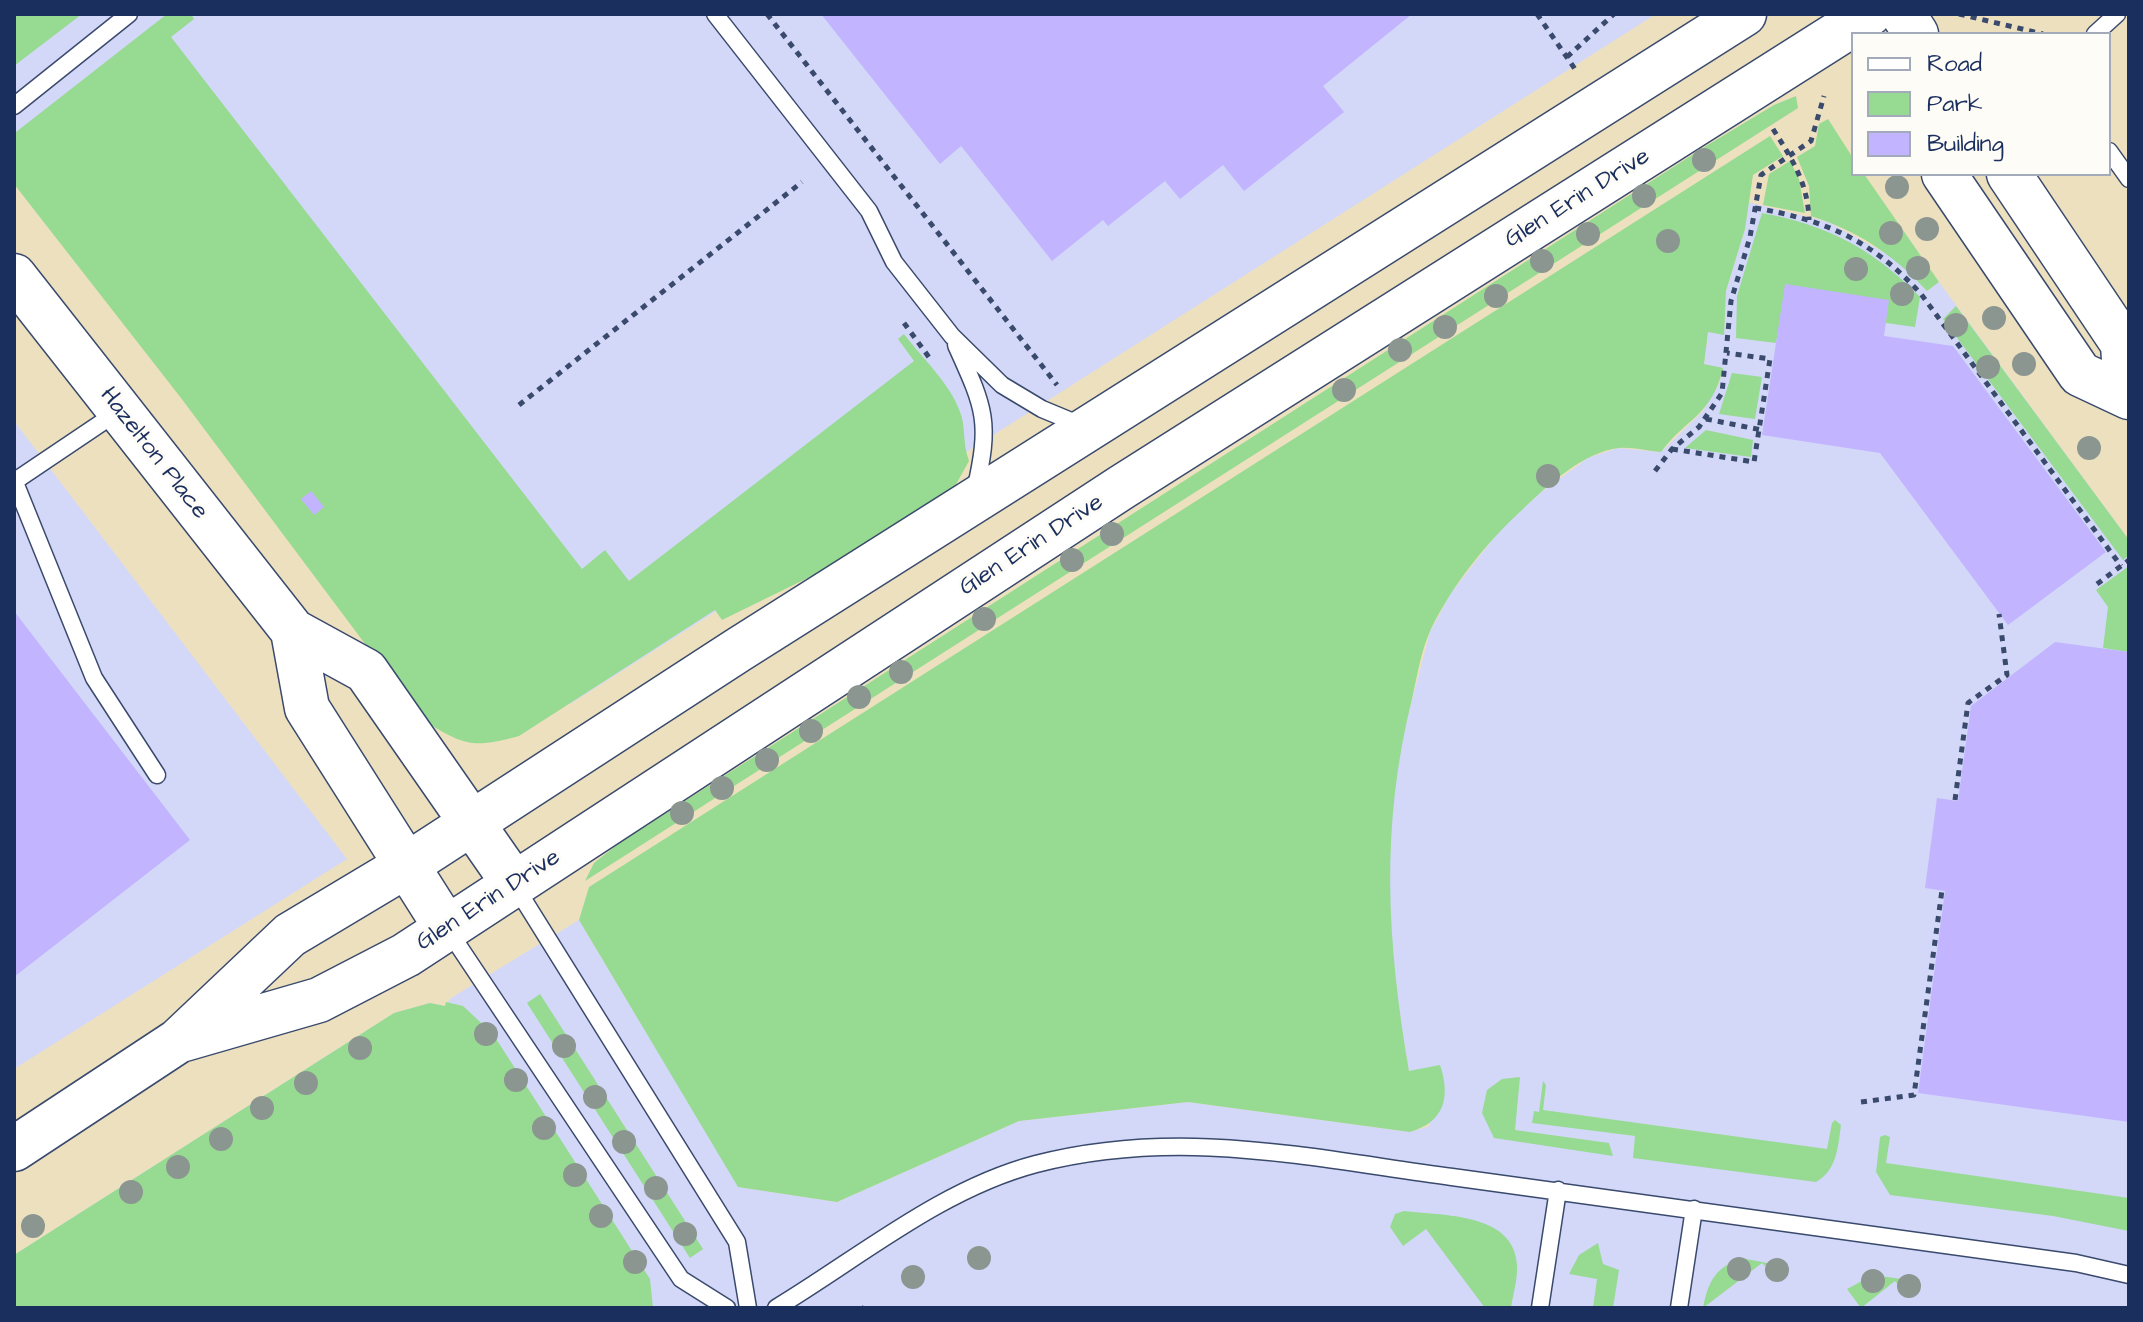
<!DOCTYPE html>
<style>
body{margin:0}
#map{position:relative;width:2143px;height:1322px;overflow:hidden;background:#ede0bf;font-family:"Architects Daughter",sans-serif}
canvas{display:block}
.frame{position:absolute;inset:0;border:16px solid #1b2f5e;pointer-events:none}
.legend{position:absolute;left:1851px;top:32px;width:260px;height:144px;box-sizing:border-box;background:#fdfcf7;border:2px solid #a3aaba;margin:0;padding:10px 14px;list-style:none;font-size:24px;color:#1b2f5e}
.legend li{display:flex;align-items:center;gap:16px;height:40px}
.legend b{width:40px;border:2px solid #a3aaba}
</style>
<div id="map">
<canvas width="2143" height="1322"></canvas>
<div class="frame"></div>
<ul class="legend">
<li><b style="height:10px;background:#fff"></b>Road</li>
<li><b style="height:22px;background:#97da91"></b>Park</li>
<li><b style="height:22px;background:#c2b4fe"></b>Building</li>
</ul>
</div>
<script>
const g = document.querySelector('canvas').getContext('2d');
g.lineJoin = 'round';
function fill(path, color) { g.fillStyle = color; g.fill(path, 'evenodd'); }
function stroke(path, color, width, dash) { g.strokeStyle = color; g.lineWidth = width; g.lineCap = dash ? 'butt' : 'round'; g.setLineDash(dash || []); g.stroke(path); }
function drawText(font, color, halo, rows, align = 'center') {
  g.font = font + ' "Architects Daughter",sans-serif'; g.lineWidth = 6; g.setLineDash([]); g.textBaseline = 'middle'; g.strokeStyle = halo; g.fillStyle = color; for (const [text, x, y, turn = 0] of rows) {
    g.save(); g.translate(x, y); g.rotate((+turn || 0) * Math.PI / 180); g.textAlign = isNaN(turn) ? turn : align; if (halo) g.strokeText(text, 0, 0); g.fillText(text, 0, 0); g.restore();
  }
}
fill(new Path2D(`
 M14,14H1656L570,704L14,149Z
 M1748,202L1828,222L1898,260L1927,291L1939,282L2129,540V1308H14V1255L394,1013L430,1003L445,1006L451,998L579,920L739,1187L837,1202L1019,1121L1188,1102L1410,1132L1430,1126L1409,1072L1394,982L1388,894L1390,819L1396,761L1430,632L1451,593L1500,530L1540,493L1588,458L1618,448L1661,452L1703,411L1719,384L1723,369L1704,364L1708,332L1724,334L1726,291L1745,229Z
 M14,421L347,859L14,1069Z`), '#d3d8f9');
fill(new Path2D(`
 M14,14H82L14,66Z
 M167,14H191L194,19L171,37L582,569L605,550L629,581L914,361L898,339L904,334C922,358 950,383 960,412C966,426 962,442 969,461L954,488L826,569L722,620L715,610L519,736C470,749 465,745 422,720L181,398L14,184L16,132Z
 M1796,96L1798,108L585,881L594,863L618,844L1706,146L1774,105Z
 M1828,119L1853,158V174H1864L1939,282L1927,291C1894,255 1858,231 1811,216L1809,186L1797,157L1815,146L1819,124Z
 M1770,136L1783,156L1753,175L1745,229L1726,291L1724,335L1708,332L1704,364L1723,368C1712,416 1685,419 1661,452C1648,451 1632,447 1619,448C1583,452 1547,486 1523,509C1486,543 1453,584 1431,629C1421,650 1417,677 1412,699C1380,827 1387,942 1409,1071L1440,1065C1451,1098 1444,1122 1410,1132L1188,1102L1019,1121L837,1202L738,1187L579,920L589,887Z
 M1790,161L1799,179L1805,213L1763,205L1769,174Z
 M1762,213C1828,225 1873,249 1920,297L1915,327L1886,323L1786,284L1776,343L1736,338L1737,296Z
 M1956,306L2129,540V555L2123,560L1943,319Z
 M1732,373L1762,377L1755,419L1719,414Z
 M1706,430L1753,440L1751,457L1685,448Z
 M2129,566V652L2103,648L2108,607L2096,590Z
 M540,994L703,1249L690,1258L527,1003Z
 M446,1002L463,1006L493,1034L650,1279L653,1308H14V1255L394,1013L430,1003L445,1006Z
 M1520,1077L1515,1130L1609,1143L1613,1156L1494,1138L1482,1113L1487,1090L1502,1079Z
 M1543,1081L1546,1085L1543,1110L1827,1149L1832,1123L1835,1120L1841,1125C1838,1147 1837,1170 1816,1182L1633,1158L1635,1136L1532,1123L1534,1111L1539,1112Z
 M1885,1135L1890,1137L1886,1163L2129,1198V1231L2053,1216L1890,1195L1876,1172L1880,1137Z
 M1404,1211C1442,1216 1514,1212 1517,1265C1518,1278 1513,1294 1511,1308H1485L1426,1229L1403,1246L1390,1227L1395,1214Z
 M1598,1243L1603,1264L1619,1270L1613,1308H1593L1597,1279L1569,1274L1579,1255Z
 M1741,1258L1788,1267L1784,1275L1776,1277L1762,1263L1703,1308C1708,1282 1715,1268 1741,1258Z
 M1873,1275L1916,1281L1920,1290L1908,1298L1895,1281L1861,1308L1847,1289Z`), '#97da91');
fill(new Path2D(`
 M821,14H1412L1323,86L1344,112L1244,191L1223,165L1180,199L1165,181L1108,226L1103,220L1052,261L961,146L940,164Z
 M1785,284L1889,300L1884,336L1953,346L2106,552L2008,625L1880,453L1762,435Z
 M311,491L324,507L314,515L301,499Z
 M14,611L190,840L14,977Z
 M2055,642L2129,652V1122L1918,1093L1945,891L1925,888L1937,798L1958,801L1971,706Z`), '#c2b4fe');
const lane = new Path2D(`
 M715,14L869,211L894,262L952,336L1002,385L1042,409L1083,426
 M2095,34L2117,14
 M14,106L129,14
 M2109,151L2129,179
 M956,345C985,409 991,421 975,491
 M14,480L94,678L157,775
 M15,481L119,411
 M515,886L737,1242L748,1308
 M448,930L681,1279L727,1308
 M776,1308C859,1258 941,1189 1036,1164C1179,1127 1309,1158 1452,1177C1660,1204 1868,1233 2076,1263L2129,1275
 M1540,1308L1558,1190
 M1679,1308L1694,1209`);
const secondary = new Path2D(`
 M1903,14L1916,34
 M1944,174L2080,374L2129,397
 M2009,174L2123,344L2126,393
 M14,276L293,631L366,671L515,885
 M293,631L307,708L447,929
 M184,1039L319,1000L406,955L1122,487L1869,14
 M14,1149L178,1041L290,935L407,865L738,650L1744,14`);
stroke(lane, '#3a4a6d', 19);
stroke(secondary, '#3a4a6d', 47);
stroke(new Path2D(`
 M767,14L1057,385
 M1537,14L1575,69
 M1959,14L2043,34
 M1567,57L1614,14
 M1773,129C1792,159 1808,183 1809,220
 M1755,208C1826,220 1873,241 1921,294L2121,566
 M904,323L931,360
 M519,405L802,182
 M1706,419L1762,430
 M1672,449L1754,462L1770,359L1727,353
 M1655,471L1672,449L1699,427L1722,393L1731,301L1750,237L1761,175L1811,141L1824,96
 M2097,584L2129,560
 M1955,800L1968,703L2007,675L1999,614
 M1861,1102L1914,1095L1942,890
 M861,1307L862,1308`), '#3a4a6d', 5, [6, 6]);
stroke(lane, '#fff', 16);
stroke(secondary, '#fff', 44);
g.fillStyle = '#8b9691';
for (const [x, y] of [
 [1704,160],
 [1897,187],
 [1644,196],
 [1927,229],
 [1891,233],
 [1588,234],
 [1668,241],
 [1542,261],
 [1918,268],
 [1856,269],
 [1902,294],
 [1496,296],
 [1994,318],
 [1956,325],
 [1445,327],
 [1400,350],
 [2024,364],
 [1988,367],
 [1344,390],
 [2089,448],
 [1548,476],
 [1112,534],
 [1072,560],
 [984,619],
 [901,672],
 [859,697],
 [811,731],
 [767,760],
 [722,788],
 [682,813],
 [486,1034],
 [564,1046],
 [360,1048],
 [516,1080],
 [306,1083],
 [595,1097],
 [262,1108],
 [544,1128],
 [221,1139],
 [624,1142],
 [178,1167],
 [575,1175],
 [656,1188],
 [131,1192],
 [601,1216],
 [33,1226],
 [685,1234],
 [979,1258],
 [635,1262],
 [1739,1269],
 [1777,1270],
 [913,1277],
 [1873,1281],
 [1909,1286]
]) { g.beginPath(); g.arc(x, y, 12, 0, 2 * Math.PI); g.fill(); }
drawText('24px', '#1b2f5e', '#fdfcf7', [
 ["Glen Erin Drive",1578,199,-32],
 ["Hazelton Place",153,454,52],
 ["Glen Erin Drive",1032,546,-33],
 ["Glen Erin Drive",489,901,-33]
]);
</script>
